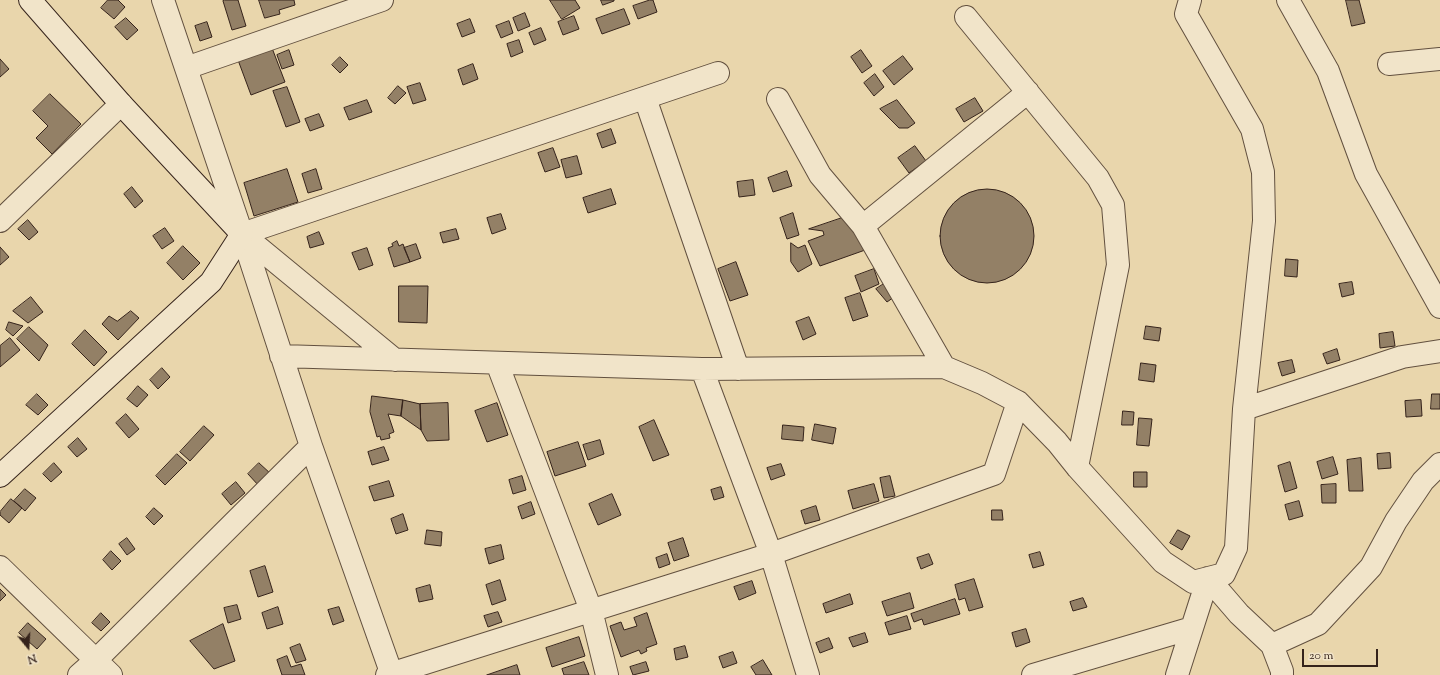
<!DOCTYPE html>
<style>
body{margin:0}
#map{position:relative;width:1440px;height:675px;overflow:hidden;background:#e9d6ac;font-family:"Sorts Mill Goudy",serif}
canvas{display:block}
.north{position:absolute;left:8px;top:627px;width:40px;height:40px;-webkit-text-stroke:3px #f1e4c9;paint-order:stroke;rotate:162deg;font-size:11px;font-weight:700;line-height:16px;text-align:center;color:#35231b}
.north::after{content:'';display:block;margin:auto;width:14px;height:18px;background:#35231b;clip-path:polygon(50% 0,100% 100%,50% 72%,0 100%)}
.scale{position:absolute;left:1302px;top:649px;width:76px;height:18px;box-sizing:border-box;border:2px solid #35231b;border-top:0;padding-left:5px;font-size:12px;line-height:14px;white-space:nowrap;color:#35231b;-webkit-text-stroke:3px #f1e4c9;paint-order:stroke}
</style>
<div id="map">
<canvas width="1440" height="675"></canvas>
<div class="north">N</div>
<div class="scale">20 m</div>
</div>
<script>
const g = document.querySelector('canvas').getContext('2d');
g.lineJoin = 'round';
function fill(path, color) { g.fillStyle = color; g.fill(path, 'evenodd'); }
function stroke(path, color, width, dash) { g.strokeStyle = color; g.lineWidth = width; g.lineCap = dash ? 'butt' : 'round'; g.setLineDash(dash || []); g.stroke(path); }
const building = new Path2D(`
 M108,0H118L125,7L114,19L101,8Z
 M225,0H238L246,26L232,30L223,1Z
 M259,0H294L295,5L279,10L280,14L265,18Z
 M550,0H575L580,8L562,19Z
 M601,0H614V1L603,5Z
 M650,0H653L657,12L638,19L633,6Z
 M1346,0H1359L1365,23L1352,26Z
 M624,9L630,24L602,34L596,19Z
 M525,13L530,26L518,31L513,18Z
 M574,16L579,29L563,35L558,22Z
 M126,18L138,30L127,40L115,27Z
 M470,19L475,32L462,37L457,24Z
 M509,21L513,33L501,38L496,26Z
 M207,22L212,37L200,41L195,26Z
 M541,28L546,40L534,45L529,33Z
 M519,40L523,52L511,57L507,44Z
 M272,48L285,82L251,95L238,60Z
 M289,50L294,65L282,69L277,55Z
 M861,50L872,66L862,73L851,57Z
 M903,56L913,69L894,85L883,71Z
 M340,57L348,65L340,73L332,65Z
 M0,59L9,69L0,77Z
 M473,64L478,79L463,85L458,70Z
 M875,74L884,87L874,96L864,83Z
 M420,83L426,100L413,104L407,87Z
 M398,86L406,93L395,104L388,98Z
 M287,87L300,122L286,127L273,91Z
 M50,94L81,124L52,154L36,138L48,126L33,111Z
 M975,98L983,111L964,122L956,109Z
 M367,100L372,112L349,120L344,108Z
 M897,100L915,123L908,128H899L880,109Z
 M319,114L324,126L310,131L305,119Z
 M611,129L616,143L602,148L597,134Z
 M915,146L926,161L909,173L898,158Z
 M553,148L560,167L545,172L538,153Z
 M577,156L582,174L566,178L561,160Z
 M287,169L298,202L254,216L244,183Z
 M316,169L322,189L308,193L302,174Z
 M787,171L792,186L773,192L768,178Z
 M753,180L755,195L739,197L737,182Z
 M132,187L143,201L135,208L124,194Z
 M611,189L616,204L588,213L583,198Z
 M940 236a47 47 0 1 1 94 0a47 47 0 1 1-94 0Z
 M793,213L799,235L787,239L780,218Z
 M501,214L506,229L492,234L487,218Z
 M842,218L868,249L820,266L808,241L824,235L823,231L809,229Z
 M28,220L38,232L29,240L18,229Z
 M165,228L174,241L162,249L153,236Z
 M456,229L459,239L443,243L440,233Z
 M319,232L324,244L310,248L307,237Z
 M397,241L399,246L403,244L410,262L394,267L388,248L393,246L392,244Z
 M791,243L798,248L805,245L812,264L798,272L791,262Z
 M416,244L421,258L410,262L404,248Z
 M183,246L200,263L183,280L167,263Z
 M0,247L9,257L0,265Z
 M367,248L373,265L359,270L352,253Z
 M1286,259L1298,260L1297,277L1285,276Z
 M736,262L748,295L730,301L718,269Z
 M874,269L879,284L861,292L855,276Z
 M887,282L897,295L887,302L876,289Z
 M1352,282L1354,294L1342,297L1339,284Z
 M399,286H428L427,323L399,322Z
 M860,293L868,316L853,321L845,298Z
 M31,297L43,312L28,323L13,311Z
 M131,311L139,318L118,340L102,324L109,316L117,321Z
 M809,317L816,334L803,340L796,322Z
 M9,322L23,326L13,336L6,330Z
 M1146,326L1161,328L1159,341L1144,339Z
 M29,327L48,345L39,361L17,339Z
 M85,330L107,352L94,366L72,344Z
 M1393,332L1395,346L1380,348L1379,334Z
 M10,338L20,350L0,367V346Z
 M1337,349L1340,360L1327,364L1323,354Z
 M1292,360L1295,372L1282,376L1278,363Z
 M1141,363L1156,365L1154,382L1139,380Z
 M162,368L170,377L158,389L150,380Z
 M138,386L148,395L137,407L127,399Z
 M37,394L48,405L38,415L26,405Z
 M1432,394H1440V409H1431Z
 M372,396L403,400L401,416L388,414L394,432L389,434L390,438L381,440L380,436L377,437L370,412Z
 M403,400L420,404L421,430L401,416Z
 M1421,400L1422,416L1406,417L1405,401Z
 M448,403L449,440L427,441L421,430L420,404Z
 M497,403L508,435L487,442L475,411Z
 M1123,411L1134,412L1133,425H1122Z
 M126,414L139,429L129,438L116,423Z
 M1139,418L1152,419L1149,446L1137,445Z
 M654,420L669,455L653,461L639,427Z
 M815,424L836,428L833,444L812,440Z
 M783,425L804,427L803,441L782,439Z
 M204,426L214,435L190,461L180,452Z
 M78,438L87,449L77,457L68,447Z
 M600,440L604,454L588,460L583,445Z
 M578,442L586,466L555,476L547,452Z
 M384,447L389,460L372,465L368,452Z
 M1390,453L1391,468L1378,469L1377,454Z
 M177,454L187,463L165,485L156,476Z
 M1333,457L1338,474L1322,479L1317,462Z
 M1361,458L1363,491H1349L1347,460Z
 M1290,462L1297,488L1285,492L1278,466Z
 M54,463L62,472L51,482L43,474Z
 M259,463L271,474L259,486L248,474Z
 M781,464L785,475L771,480L767,468Z
 M1134,472H1147V487H1134Z
 M522,476L526,490L513,494L509,480Z
 M890,476L895,496L884,498L880,478Z
 M389,481L394,496L374,501L369,487Z
 M236,482L245,493L231,505L222,494Z
 M874,484L879,501L853,509L848,491Z
 M1336,484V503H1322L1321,485Z
 M721,487L724,497L714,500L711,490Z
 M25,489L36,498L25,511L14,501Z
 M612,494L621,515L598,525L589,504Z
 M11,499L22,508L9,523L0,515V512Z
 M1299,501L1303,516L1289,520L1285,505Z
 M531,502L535,514L522,519L518,507Z
 M816,506L820,520L805,524L801,511Z
 M154,508L163,516L154,525L146,517Z
 M992,510H1002L1003,520H992Z
 M403,514L408,530L396,534L391,519Z
 M427,530L442,532L441,546L425,544Z
 M1178,530L1190,536L1182,550L1170,543Z
 M127,538L135,549L127,555L119,544Z
 M683,538L689,556L674,561L668,543Z
 M501,545L504,559L489,564L485,549Z
 M111,551L121,561L112,570L103,560Z
 M1040,552L1044,565L1033,568L1029,555Z
 M667,554L670,564L659,568L656,558Z
 M929,554L933,564L921,569L917,558Z
 M265,566L273,592L258,597L250,571Z
 M974,579L983,607L969,611L965,598L959,600L955,585Z
 M500,580L506,600L492,605L486,585Z
 M752,581L756,593L739,600L734,587Z
 M430,585L433,599L419,602L416,589Z
 M0,589L6,595L0,601Z
 M910,593L914,608L887,616L882,602Z
 M850,594L853,604L826,613L823,604Z
 M1083,598L1087,607L1073,611L1070,602Z
 M955,599L960,614L924,625L922,619L914,622L911,614Z
 M237,605L241,619L228,623L224,608Z
 M278,607L283,624L267,629L262,613Z
 M339,607L344,621L333,625L328,610Z
 M498,612L502,622L488,627L484,616Z
 M101,613L110,622L101,631L92,623Z
 M647,613L657,644L646,648L647,651L641,654L639,650L621,657L610,626L621,622L624,630L637,626L634,618Z
 M907,616L911,629L889,635L885,623Z
 M28,623L46,639L37,649L19,633Z
 M223,624L235,661L214,669L190,641Z
 M1026,629L1030,642L1016,647L1012,633Z
 M865,633L868,642L853,647L849,638Z
 M579,637L585,656L552,667L546,648Z
 M829,638L833,648L820,653L816,643Z
 M300,644L306,660L296,663L290,648Z
 M685,646L688,657L676,660L674,649Z
 M733,652L737,663L723,668L719,657Z
 M287,656L291,667L301,664L305,675H282L277,660Z
 M763,660L772,675H756L751,667Z
 M584,662L589,675H564L562,669Z
 M646,662L649,671L633,675L630,667Z
 M517,665L520,675H487Z`);
fill(building, '#938066');
stroke(building, '#35231b', 1);
const street = new Path2D(`
 M163,0L242,234L311,446L392,675
 M1288,0L1328,71L1366,174L1440,307
 M966,17L1098,178L1113,205L1118,265L1077,467
 M1389,64L1440,59
 M186,68L382,0
 M645,98L738,369
 M778,99L820,175L863,226L944,367
 M0,221L121,104
 M863,226L1028,92
 M242,234L718,73
 M242,234L395,360
 M281,356L702,369L944,367L982,383L1018,402L1057,442L1077,467L1163,562L1193,582L1224,574L1236,548L1244,409L1264,221L1263,172L1252,129L1186,14L1190,0
 M497,363L591,610L607,675
 M702,369L771,554L808,675
 M1244,409L1402,357L1440,351
 M0,567L111,675
 M1208,578L1239,614L1272,645L1282,671V675
 M1272,645L1318,624L1371,567L1396,521L1423,481L1440,464
 M79,675L96,660L311,446
 M387,675L771,554L994,474L1018,402
 M1033,675L1192,628
 M1177,675L1208,578`);
const secondary = new Path2D(`
 M0,476L211,282L242,234L121,104L30,0`);
stroke(street, '#62503f', 24);
stroke(secondary, '#35231b', 24);
stroke(street, '#f1e4c9', 22);
stroke(secondary, '#f1e4c9', 22);
</script>
